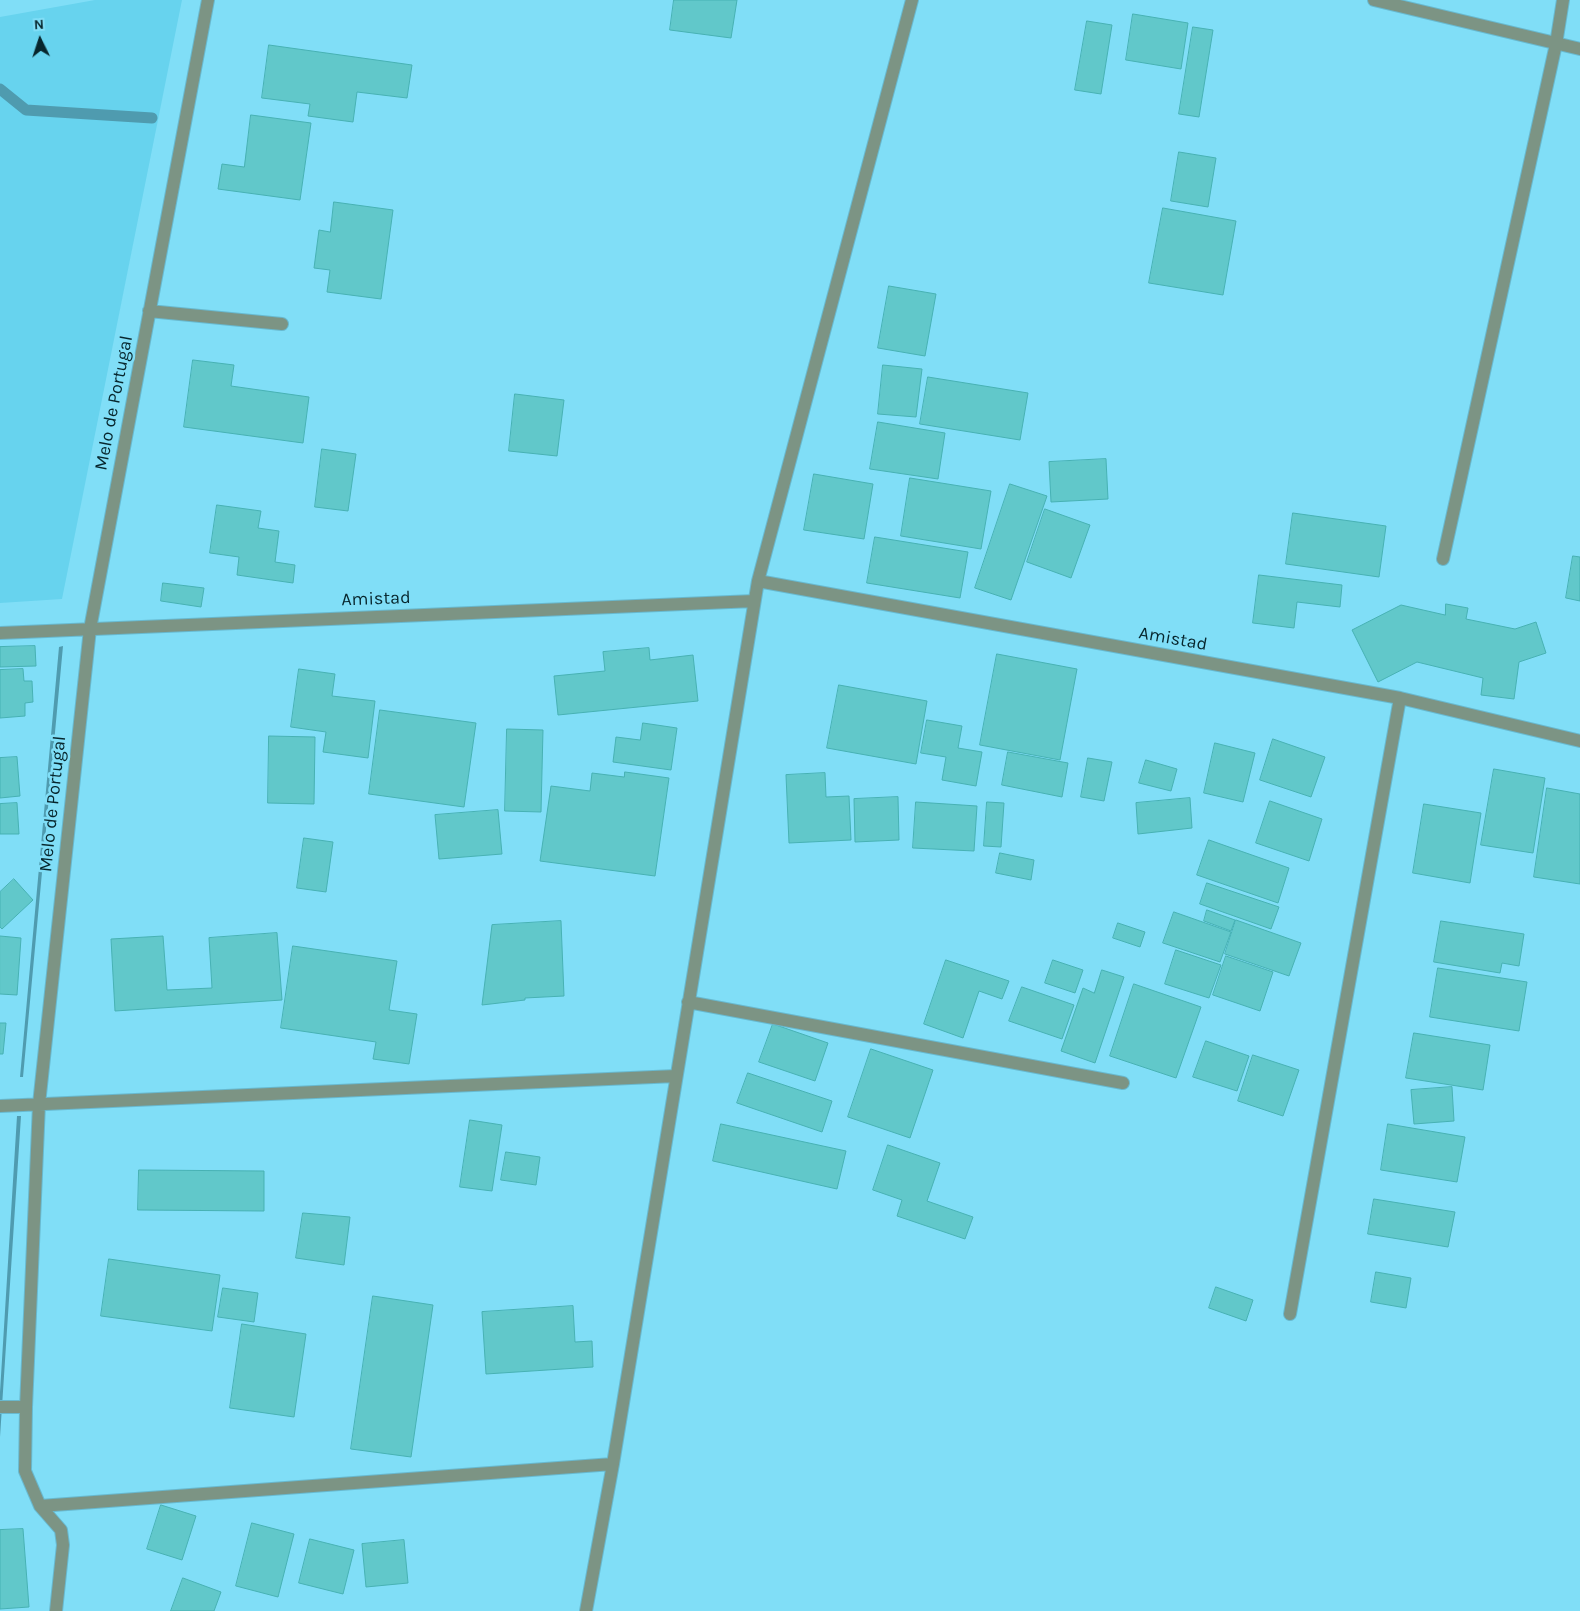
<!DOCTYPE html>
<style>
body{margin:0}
#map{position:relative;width:1580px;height:1611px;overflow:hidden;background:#80def7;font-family:Karla,sans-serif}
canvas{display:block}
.north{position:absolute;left:15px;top:15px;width:50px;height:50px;-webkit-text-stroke:4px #80def7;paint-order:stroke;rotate:356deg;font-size:14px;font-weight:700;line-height:20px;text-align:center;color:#07262d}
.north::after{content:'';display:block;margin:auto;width:18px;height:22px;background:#07262d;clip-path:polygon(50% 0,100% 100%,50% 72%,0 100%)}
</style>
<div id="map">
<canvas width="1580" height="1611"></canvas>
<div class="north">N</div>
</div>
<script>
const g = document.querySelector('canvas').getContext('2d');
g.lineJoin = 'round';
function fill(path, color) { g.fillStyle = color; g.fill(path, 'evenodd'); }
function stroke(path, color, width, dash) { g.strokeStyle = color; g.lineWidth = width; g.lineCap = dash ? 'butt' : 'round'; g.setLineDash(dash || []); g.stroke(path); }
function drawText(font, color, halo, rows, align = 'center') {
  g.font = font + ' Karla,sans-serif'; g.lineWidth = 5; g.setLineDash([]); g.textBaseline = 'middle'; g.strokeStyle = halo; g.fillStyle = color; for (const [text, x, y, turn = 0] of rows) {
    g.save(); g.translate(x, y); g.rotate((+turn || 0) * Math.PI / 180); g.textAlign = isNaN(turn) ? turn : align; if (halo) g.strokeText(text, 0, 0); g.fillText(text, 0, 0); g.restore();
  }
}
fill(new Path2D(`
 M95,0H182L62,599L0,603V17Z`), '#67d3ee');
fill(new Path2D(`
 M63,646L23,1077H20L59,647Z
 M17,1116H21L0,1437V1392Z`), '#4f9baf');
stroke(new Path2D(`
 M0,89L26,110L152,118`), '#4f9baf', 11);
const building = new Path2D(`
 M674,0H737L731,38L670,30Z
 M1133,14L1188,23L1181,69L1126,60Z
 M1087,21L1112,25L1101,94L1075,90Z
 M1193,27L1213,30L1199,117L1179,114Z
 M269,45L412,65L407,98L357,92L353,122L308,116L310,104L262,98Z
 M251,115L311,123L300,200L218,189L222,164L244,167Z
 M1179,152L1216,158L1208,207L1171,201Z
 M334,202L393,210L381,299L327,292L330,270L314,268L319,230L330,232Z
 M1163,208L1236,221L1223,295L1149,283Z
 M889,286L936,294L925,356L878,348Z
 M193,360L234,365L231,386L309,397L303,443L184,427Z
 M883,365L922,369L916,417L878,414Z
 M928,377L1028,393L1020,440L920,424Z
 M515,394L564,400L557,456L509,451Z
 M878,422L945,433L938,479L870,469Z
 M322,449L356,454L348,511L315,507Z
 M1106,459L1108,499L1051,502L1049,462Z
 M814,474L873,484L864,539L804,530Z
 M910,478L991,491L981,549L901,536Z
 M1010,484L1047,496L1011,600L975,588Z
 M217,505L261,511L258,528L279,531L275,562L295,565L293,583L237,575L239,557L210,553Z
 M1045,509L1090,525L1071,578L1027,562Z
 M1293,513L1386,526L1379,577L1286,564Z
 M875,537L968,552L960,598L867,583Z
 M1573,556L1580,557V601L1566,598Z
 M1259,575L1342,585L1340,607L1297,602L1294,628L1253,623Z
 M163,583L204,588L201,607L161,601Z
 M1446,604L1468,608L1466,619L1515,629L1536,622L1546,653L1519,662L1514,699L1481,695L1483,678L1417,662L1378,682L1352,630L1401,605L1445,615Z
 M35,646L36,666L0,667V647Z
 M649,648L650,660L693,655L698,701L558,715L554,676L605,671L603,652Z
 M997,654L1077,669L1060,760L980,745Z
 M23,669L24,681H32L33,702L25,703V716L0,718V670Z
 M299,669L335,674L332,696L375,701L368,758L323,752L326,732L291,727Z
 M839,685L927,701L916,764L827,748Z
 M380,710L476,723L464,807L369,794Z
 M927,720L962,726L958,748L982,752L976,786L942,780L946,757L921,753Z
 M643,723L677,728L671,770L613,762L616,737L640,740Z
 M507,729L543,730L541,812L505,811Z
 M269,736L315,737L314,804L268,803Z
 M1273,739L1325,757L1311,797L1260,780Z
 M1215,743L1255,753L1243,802L1204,793Z
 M1008,752L1068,763L1062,797L1002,785Z
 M17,757L20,796L0,798V758Z
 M1088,758L1112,762L1104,801L1081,797Z
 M1146,760L1177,769L1171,791L1139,783Z
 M1494,769L1545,778L1533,853L1481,845Z
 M625,772L669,778L655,876L540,861L551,786L590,791L592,773L624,777Z
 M825,773L826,797L849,796L851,840L789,843L786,775Z
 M1547,788L1580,794V884L1534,877Z
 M898,797L899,840L855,842L854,799Z
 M1190,798L1192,828L1138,834L1136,803Z
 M1270,801L1322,819L1309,861L1256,843Z
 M916,802L977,806L974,851L913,848Z
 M987,802L1004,803L1001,847L984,846Z
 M17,803L19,834H0V804Z
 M1424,804L1481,813L1470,883L1413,873Z
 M498,810L502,854L439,859L435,815Z
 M304,838L333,842L326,892L297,888Z
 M1209,840L1289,868L1278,903L1197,875Z
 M1000,853L1034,860L1031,880L996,873Z
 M14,879L33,900L2,929L0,927V892Z
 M1207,883L1279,907L1271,929L1200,904Z
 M1207,910L1235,920L1231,931L1204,921Z
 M1174,912L1231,932L1220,962L1163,943Z
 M1236,920L1301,943L1289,976L1225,954Z
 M561,921L564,996L525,998V1000L482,1005L492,925Z
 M1441,921L1524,934L1519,966L1502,963L1500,973L1434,962Z
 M1118,923L1145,932L1140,947L1113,938Z
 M277,933L282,1000L115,1011L111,939L163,936L167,990L212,988L209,938Z
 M0,936L21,938L17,995L0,994Z
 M293,946L397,961L389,1010L417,1014L409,1064L373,1059L376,1042L281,1028Z
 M1176,950L1221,965L1209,998L1165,984Z
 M1226,956L1273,972L1260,1011L1213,995Z
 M946,960L1009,981L1002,999L979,991L963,1038L924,1024Z
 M1053,960L1083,970L1075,993L1045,983Z
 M1438,968L1527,982L1519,1031L1430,1017Z
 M1102,970L1124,977L1095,1063L1061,1051L1083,988L1094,993Z
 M1134,984L1201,1007L1176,1078L1110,1056Z
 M1022,987L1074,1005L1062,1039L1009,1021Z
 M0,1023H6L3,1054H0Z
 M773,1024L828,1043L815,1081L759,1062Z
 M1414,1033L1490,1045L1483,1090L1406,1078Z
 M1206,1041L1249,1056L1237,1091L1193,1077Z
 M871,1049L933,1070L910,1138L848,1117Z
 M1253,1055L1299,1070L1283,1116L1238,1101Z
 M748,1073L832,1101L822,1132L737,1103Z
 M1452,1087L1454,1121L1414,1124L1411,1090Z
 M470,1120L502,1125L492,1191L460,1187Z
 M721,1124L846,1151L837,1189L713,1161Z
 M1388,1124L1465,1137L1457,1182L1381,1170Z
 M888,1145L940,1163L927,1201L973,1217L965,1239L897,1216L902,1200L873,1190Z
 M506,1152L540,1157L536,1185L501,1180Z
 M139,1170L264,1171V1211L138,1210Z
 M1374,1199L1455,1212L1448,1247L1368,1234Z
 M303,1213L350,1217L344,1265L296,1258Z
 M109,1259L220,1275L212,1331L101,1316Z
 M1376,1272L1411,1278L1406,1308L1371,1302Z
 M1216,1287L1253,1300L1246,1321L1209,1308Z
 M223,1288L258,1293L254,1322L218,1317Z
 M373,1296L433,1305L411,1457L351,1449Z
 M573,1306L575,1342L592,1341L593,1367L486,1374L482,1312Z
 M242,1324L306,1334L294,1417L230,1408Z
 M161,1505L196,1516L182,1560L147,1549Z
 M252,1523L294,1534L278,1597L236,1586Z
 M23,1529L29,1607L0,1609V1530Z
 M310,1539L354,1550L343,1594L299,1583Z
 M404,1540L408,1583L366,1587L362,1544Z
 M183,1578L221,1592L214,1611H171Z`);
fill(building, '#61c8ca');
stroke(building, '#47b1b3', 1);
const street = new Path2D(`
 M1374,0L1580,49
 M149,311L282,324
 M1443,559L1556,44L1563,0
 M758,581L1400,698L1580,741
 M0,633L754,601
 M688,1002L1123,1083
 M0,1106L676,1076
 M1290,1314L1400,698
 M0,1407H26
 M40,1506L613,1464
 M56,1611L63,1545L61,1530L40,1506L25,1471L26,1407L39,1104L90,629L208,0
 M586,1611L613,1464L758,581L912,0`);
stroke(street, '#68b9cf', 14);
stroke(street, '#7c9484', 12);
drawText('18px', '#07262d', '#80def7', [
 ["Melo de Portugal",114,403,-79],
 ["Amistad",376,599,-2],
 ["Amistad",1173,639,10],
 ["Melo de Portugal",53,804,-84]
]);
</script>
